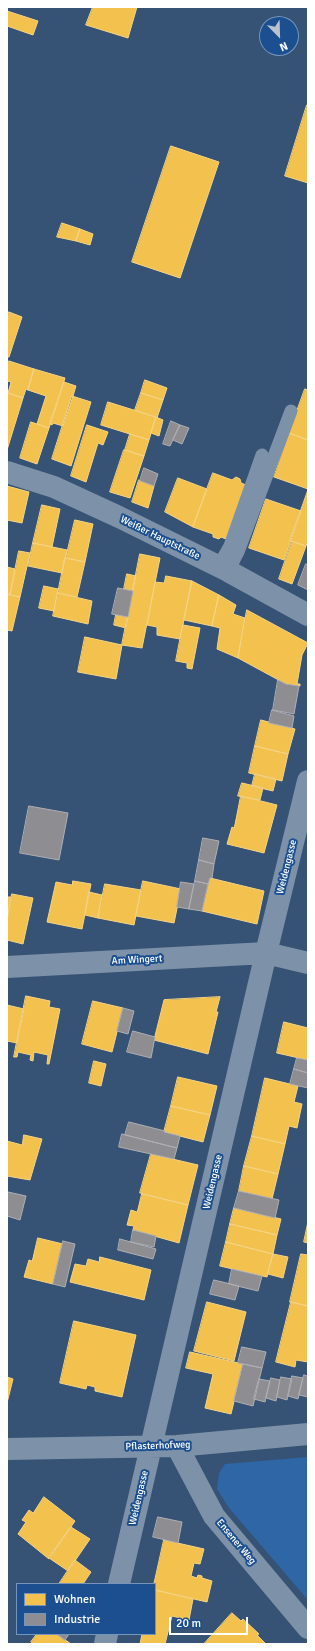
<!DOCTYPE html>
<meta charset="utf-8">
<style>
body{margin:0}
#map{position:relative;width:315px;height:1651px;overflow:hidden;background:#365274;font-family:Signika,sans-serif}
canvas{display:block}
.frame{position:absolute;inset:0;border:8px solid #fff;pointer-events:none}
.legend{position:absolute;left:16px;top:1583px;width:140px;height:52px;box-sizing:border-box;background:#1b4f8f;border:1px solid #7695bc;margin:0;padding:5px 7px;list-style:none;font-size:12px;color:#fff}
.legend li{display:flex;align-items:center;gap:8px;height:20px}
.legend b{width:20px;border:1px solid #7695bc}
.north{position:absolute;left:259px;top:16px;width:40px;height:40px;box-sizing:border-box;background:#1b4f8f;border:1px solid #7695bc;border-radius:50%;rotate:157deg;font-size:11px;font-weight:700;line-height:16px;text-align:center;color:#fff}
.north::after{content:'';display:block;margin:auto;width:14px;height:18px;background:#b9c2ce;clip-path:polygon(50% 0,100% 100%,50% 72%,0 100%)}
.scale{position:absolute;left:169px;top:1617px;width:79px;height:18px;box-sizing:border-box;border:2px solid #fff;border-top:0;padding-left:5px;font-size:12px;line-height:14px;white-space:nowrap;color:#fff;-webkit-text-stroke:3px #1b4f8f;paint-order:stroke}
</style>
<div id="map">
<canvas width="315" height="1651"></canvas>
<div class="frame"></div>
<ul class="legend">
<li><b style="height:11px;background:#f2c14e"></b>Wohnen</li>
<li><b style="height:11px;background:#8d8d92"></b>Industrie</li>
</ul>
<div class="north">N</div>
<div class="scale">20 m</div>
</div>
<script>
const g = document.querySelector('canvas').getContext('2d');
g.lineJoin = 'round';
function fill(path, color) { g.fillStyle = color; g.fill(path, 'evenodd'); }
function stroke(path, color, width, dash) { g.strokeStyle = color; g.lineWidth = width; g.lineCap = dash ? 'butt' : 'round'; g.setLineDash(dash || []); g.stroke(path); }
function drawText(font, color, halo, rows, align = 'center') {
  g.font = font + ' Signika,sans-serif'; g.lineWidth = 4; g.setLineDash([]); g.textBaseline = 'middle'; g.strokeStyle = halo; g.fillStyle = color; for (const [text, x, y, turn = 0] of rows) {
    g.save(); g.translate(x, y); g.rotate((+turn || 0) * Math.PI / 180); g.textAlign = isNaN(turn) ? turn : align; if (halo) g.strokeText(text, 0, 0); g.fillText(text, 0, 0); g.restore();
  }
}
fill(new Path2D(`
 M308,1457V1600L229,1508L217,1489L219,1473L225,1464Z`), '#2f66a5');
const homes = new Path2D(`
 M93,7H137L128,38L86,25Z
 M7,11L38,21L33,35L7,26Z
 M307,105H308V183L285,176Z
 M171,146L219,162L180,278L132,262Z
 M62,223L80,229L76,241L57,237Z
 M80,229L93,234L90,245L76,241Z
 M9,312L22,317L9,357H7V319Z
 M9,361L34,369L28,390L26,389L23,398L8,393L11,382L7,381V365Z
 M34,369L65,378L59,398L49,428L37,424L46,396L28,390Z
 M145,380L167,388L163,400L141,393Z
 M64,382L76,386L73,396L63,426L53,423L52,425L50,424Z
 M305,389L308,390V440L289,433Z
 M8,393L23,398L7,450V396Z
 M141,393L163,400L157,418L135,410Z
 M72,396L91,402L71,466L52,459Z
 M108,402L156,417L149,440L101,425Z
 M156,417L163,420L159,436L151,433Z
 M31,422L49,428L37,464L20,458Z
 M87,425L108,432L103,445L98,443L86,482L71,476Z
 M289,433L308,440V489L274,477Z
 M130,434L149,440L144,456L125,450Z
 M124,450L144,456L130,498L110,492Z
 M213,473L232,480L236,477L240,479L241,483L246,485L226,539L221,537L219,539L213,537V534L193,527Z
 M178,478L207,489L193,527L165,512Z
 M139,480L154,486L148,508L132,502Z
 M7,486L29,492L22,523L7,520Z
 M308,490V540L306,546L290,541Z
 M266,499L301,511L284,560L249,548Z
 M42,505L60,509L52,547L33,543Z
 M75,520L93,524L85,562L66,558Z
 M292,541L306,546L292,584L279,579Z
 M33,543L67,550L62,573L28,566Z
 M19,551L30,553L20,597L10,595Z
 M140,554L160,558L142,648L122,645Z
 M65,558L85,562L77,597L58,593Z
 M7,567L15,569L14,572H15L10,595L7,594Z
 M127,574L136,576L133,591L124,589Z
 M166,576L192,581L180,639L157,635V627L147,625L155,582L164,583Z
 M192,581L219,595L212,626L184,620Z
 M44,586L58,589L54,611L39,608Z
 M58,593L92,601L88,624L53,616Z
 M7,594L20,597L12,631L7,630Z
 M219,595L236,605L233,614L245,618L238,658L217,649L220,628L212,626Z
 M247,610L308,643L302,655L297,684H300V686L286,684L238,658Z
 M116,615L128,617L126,628L114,625Z
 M183,625L200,628L192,669L187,668V663L176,661Z
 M85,637L122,645L116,679L78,672Z
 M261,720L295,729L288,754L255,746Z
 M255,746L288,754L282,781L249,773Z
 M255,774L276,779L273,791L252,786Z
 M242,783L263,788L260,800L238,796Z
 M241,796L277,805L264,853L227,844L232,827L234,828Z
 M210,878L264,891L257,924L202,911Z
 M73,881L91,884L82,929L47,922L56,882L72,885Z
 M143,881L181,889L174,923L136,916Z
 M105,884L141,890L134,925L98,918Z
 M89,892L102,895L98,918L85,915Z
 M12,894L33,898L23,944L7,940V920Z
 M7,897H11L7,920Z
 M26,996L50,1001L49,1007L60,1009L49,1064H47L48,1055L34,1052L33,1061L30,1060L31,1055L18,1052L17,1057H14Z
 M220,997L216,1012H218L208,1054L154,1040L164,1000Z
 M93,1001L123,1008L112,1052L82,1044Z
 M7,1005L24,1009L17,1043L7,1041Z
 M284,1022L308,1028V1060L277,1053Z
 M94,1061L106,1064L101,1086L89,1083Z
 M178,1077L217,1086L210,1115L171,1106Z
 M265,1078L298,1086L294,1102L302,1104L297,1128L289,1126L285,1144L252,1136Z
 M171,1106L210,1115L203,1142L164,1132Z
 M24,1135L42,1139L30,1180L7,1176V1141L22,1145Z
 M252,1136L285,1144L278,1174L244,1166Z
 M151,1154L198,1165L188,1205L140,1193Z
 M244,1166L278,1174L272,1199L239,1191Z
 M142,1194L188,1205L179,1243L133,1230L134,1226L127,1225L131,1210L137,1212Z
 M234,1208L281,1219L277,1235L230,1224Z
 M308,1222V1243L304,1242Z
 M230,1224L277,1235L273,1254L226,1242Z
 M38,1238L63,1244L53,1284L24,1277L29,1260L32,1261Z
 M226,1242L273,1254L267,1277L220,1266Z
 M273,1254L288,1257L283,1278L268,1274Z
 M301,1254L308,1255V1306L290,1302Z
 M100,1257L151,1270L144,1300L70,1282L75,1264L86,1266L88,1259L99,1262Z
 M207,1302L246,1312L234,1361L194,1351Z
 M291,1302L308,1306V1362L296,1360L295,1367L276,1362Z
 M74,1321L136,1335L122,1397L95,1391V1387L87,1385L86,1389L60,1383Z
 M190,1352L243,1364L231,1414L205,1408L213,1374L186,1368Z
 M7,1377L13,1379L7,1403Z
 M44,1497L75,1521L49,1559L18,1534L26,1522L22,1520L29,1510L33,1513Z
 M71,1527L90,1539L68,1571L49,1558Z
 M164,1540L204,1549L200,1564L194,1563L191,1576L197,1578L198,1575L202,1576V1578L212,1581L207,1602L155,1590L154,1584Z
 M75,1560L91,1572L83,1584H59Z
 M155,1590L193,1599L189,1620L172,1616L165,1644H140L142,1634H155Z
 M232,1613L241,1621L243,1619L259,1634L257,1635L266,1644H204Z
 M37,1634H57L71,1644H34L31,1642Z`);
fill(homes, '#f2c14e');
stroke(homes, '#f6d483', 1);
const industry = new Path2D(`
 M171,421L180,425L170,446L163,444Z
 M180,425L189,428L182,444L173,440Z
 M144,468L158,474L154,486L140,481Z
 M306,564L308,565V590L298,585Z
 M118,588L133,591L128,617L112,614Z
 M278,680L286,684L299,686L294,714L273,710Z
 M272,710L294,716L292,728L269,723Z
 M29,806L68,813L59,860L20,853Z
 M203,838L219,841L214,864L199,860Z
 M199,860L214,864L212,878H210L208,884L195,881Z
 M195,881L208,884L202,911L189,909Z
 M181,882L194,884L189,909L177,907Z
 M123,1008L134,1011L128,1034L117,1031Z
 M133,1031L155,1037L151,1058L127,1052Z
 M297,1058L308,1060V1073L294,1069Z
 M294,1069L308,1073V1088L290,1084Z
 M129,1122L165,1131L164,1132L180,1136L177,1148L125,1135Z
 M122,1134L177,1148L174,1159L119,1147Z
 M239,1191L279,1200L275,1218L234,1208Z
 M8,1192L26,1196L20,1220L7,1216Z
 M133,1230L156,1236L154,1247L131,1242Z
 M120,1239L156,1249L153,1259L118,1250Z
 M63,1241L75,1244L65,1287L53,1284Z
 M232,1269L262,1276L258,1291L229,1284Z
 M214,1280L239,1286L235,1300L210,1294Z
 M242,1347L266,1352L262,1368L238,1363Z
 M243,1364L262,1368L253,1406L234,1401Z
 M304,1375L308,1376V1397L299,1395Z
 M292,1376L303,1378L298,1399L288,1396Z
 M281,1377L292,1379L287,1400L277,1397Z
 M271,1378L280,1380L276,1401L266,1398Z
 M259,1379L270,1381L265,1402L254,1399Z
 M158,1517L182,1522L178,1543L153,1537Z
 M57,1634H69L65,1640Z`);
fill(industry, '#8d8d92');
stroke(industry, '#afafb3', 1);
stroke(new Path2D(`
 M218,567L230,546L262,455
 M228,571L238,552L291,411`), '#7d92a8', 13);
stroke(new Path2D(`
 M7,472L54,487L119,517L228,571L308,615
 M7,967L266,953L308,963
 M177,1446L214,1516L308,1628
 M7,1449L177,1446L308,1434
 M119,1584L266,953L308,781
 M105,1644L107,1634`), '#7d92a8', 22);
drawText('10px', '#fff', '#1b4f8f', [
 ["Weißer Hauptstraße",160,538,26],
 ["Weidengasse",287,867,-76],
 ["Am Wingert",137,960,-3],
 ["Weidengasse",213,1182,-77],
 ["Pflasterhofweg",158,1446,-2],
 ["Weidengasse",139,1498,-77],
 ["Ensener Weg",236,1542,50]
]);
</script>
